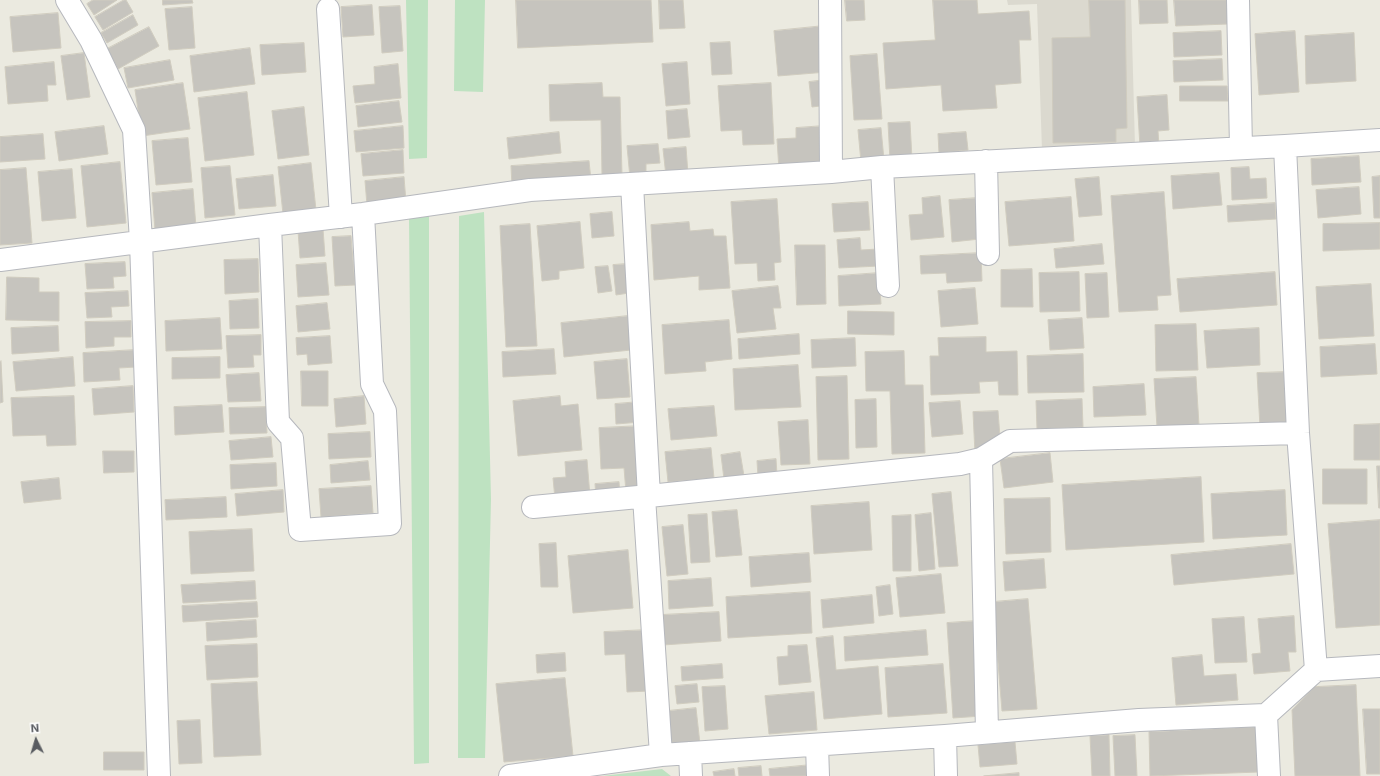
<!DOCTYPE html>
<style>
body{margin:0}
#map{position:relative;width:1380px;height:776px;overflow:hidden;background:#ebeae0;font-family:Inter,sans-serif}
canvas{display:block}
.north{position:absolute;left:16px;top:720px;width:40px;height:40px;-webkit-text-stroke:3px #fff;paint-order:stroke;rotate:355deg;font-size:11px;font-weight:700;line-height:16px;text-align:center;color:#595c61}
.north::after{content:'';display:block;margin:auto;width:14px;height:18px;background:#595c61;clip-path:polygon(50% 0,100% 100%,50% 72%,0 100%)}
</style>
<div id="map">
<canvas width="1380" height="776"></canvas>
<div class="north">N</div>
</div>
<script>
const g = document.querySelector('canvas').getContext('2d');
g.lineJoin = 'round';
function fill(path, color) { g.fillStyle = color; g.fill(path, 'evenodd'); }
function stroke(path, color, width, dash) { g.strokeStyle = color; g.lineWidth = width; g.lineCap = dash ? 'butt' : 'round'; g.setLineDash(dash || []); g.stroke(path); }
fill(new Path2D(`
 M1007,0H1131L1135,147L1042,150L1037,4L1008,5Z`), '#dbd9cf');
fill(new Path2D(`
 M406,0H428L427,158L409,159Z
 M455,0H485L483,92L454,91Z
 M484,212L491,499L485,758H458L459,216Z
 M429,216V763L414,764L409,217Z
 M662,769L671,776H602Z`), '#bee2c1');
const building = new Path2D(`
 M93,0H117L94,15L87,4Z
 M124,0H126L133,12L103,30L95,17Z
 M163,0H192L193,3L163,5Z
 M516,0H651L653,42L518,48Z
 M659,0H683L685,28L660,29Z
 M845,0H864L865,20L847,21Z
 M933,0H977L978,14L1029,11L1031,40H1019L1021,83L995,85L997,108L943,111L941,85L886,89L883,43L935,40Z
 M1089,0H1125L1127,128L1116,129V142L1053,143L1052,38L1090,37Z
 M1139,0H1167L1168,23L1140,24Z
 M1174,0H1227L1228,24L1176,26Z
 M372,5L374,35L343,37L341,7Z
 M400,6L403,51L382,53L379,7Z
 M192,7L195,48L169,50L165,9Z
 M58,13L61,48L13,52L10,17Z
 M133,15L138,25L107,43L101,33Z
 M824,26L827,72L778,76L774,31Z
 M149,27L159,46L118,69L107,49Z
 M1221,31L1222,55L1174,57L1173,33Z
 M1295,31L1299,92L1259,95L1255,34Z
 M1354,33L1356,81L1306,84L1305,36Z
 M730,42L732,74L712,75L710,43Z
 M304,43L306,72L262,75L260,45Z
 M250,48L255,84L194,92L190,56Z
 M84,53L90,97L67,100L61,56Z
 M877,54L882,119L854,120L850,56Z
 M1222,59L1223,80L1174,82L1173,61Z
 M170,60L174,80L128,88L124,68Z
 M54,62L56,85H47L48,101L8,104L5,67Z
 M687,62L690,104L666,106L662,64Z
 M398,64L401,98L355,103L353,86L375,84L374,67Z
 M825,80L828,105L812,107L809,82Z
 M183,83L190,129L142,136L135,90Z
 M602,83L603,97H620L622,175H602L601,120L550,121L549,85Z
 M771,83L774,144L743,145L742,130L721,131L718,86Z
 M1180,86H1227L1228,101H1180Z
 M247,92L254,155L205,161L198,98Z
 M1167,95L1169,130L1158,131L1159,146L1140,147L1137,97Z
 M399,101L402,122L358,127L356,106Z
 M304,107L309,155L278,159L272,111Z
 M687,109L690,137L668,139L666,111Z
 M910,122L912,159L890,160L888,123Z
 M104,126L108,154L59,161L55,132Z
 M403,126L404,148L356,152L354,131Z
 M824,126L827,167L779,170L777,139L796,138V128Z
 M881,128L884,160L861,162L858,130Z
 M559,132L561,153L509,159L507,138Z
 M966,132L968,150L939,153L938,134Z
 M43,134L45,159L0,162V137Z
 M188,138L192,182L156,185L152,141Z
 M658,144L660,163L646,164V176L630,178L627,146Z
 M686,147L688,174L666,176L663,149Z
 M403,150L404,173L363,176L361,154Z
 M1359,156L1361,182L1312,185L1311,159Z
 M589,161L591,180L512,186L511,166Z
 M120,162L126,223L87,227L81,166Z
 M311,163L316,210L283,214L278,167Z
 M230,166L235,215L205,218L201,168Z
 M1249,167L1250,179L1266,178L1267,198L1232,200L1231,168Z
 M26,168L32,243L0,245V170Z
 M72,169L76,218L42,221L38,172Z
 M1219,173L1222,205L1173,209L1171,176Z
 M273,175L276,206L239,209L236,179Z
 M1380,176V218H1374L1372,177Z
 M404,177L406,202L367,205L365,181Z
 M1099,177L1102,215L1079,217L1075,179Z
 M1359,187L1361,214L1318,218L1316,190Z
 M193,189L196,227L155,230L152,193Z
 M1164,192L1171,295L1157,296L1158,310L1119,312L1111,196Z
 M940,196L944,237L911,240L909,215L923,214L922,198Z
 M1071,197L1074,241L1009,246L1005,202Z
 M977,198L980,239L952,242L949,200Z
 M777,199L781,262L774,263L775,280L758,281L757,263L735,264L731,202Z
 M868,202L870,230L834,232L832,204Z
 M1275,203L1276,219L1228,222L1227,206Z
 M612,212L614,236L592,238L590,214Z
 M580,222L584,268L559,271V279L542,281L537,226Z
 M689,222L690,231L713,229L714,236H726L730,288L699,290V276L654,280L651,225Z
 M1380,223V249L1323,251V224Z
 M530,224L537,346L506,347L500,226Z
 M323,229L325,256L300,258L298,231Z
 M351,236L355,285L335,286L332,237Z
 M860,238L861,250L878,249L879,266L839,268L837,240Z
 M1102,244L1104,264L1056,268L1054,249Z
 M795,245H825L826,304L797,305Z
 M981,253L982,281L947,283L946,273L921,274L920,256Z
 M258,259L259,292L225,294L224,260Z
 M125,262L126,276L113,277L114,288L87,289L85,264Z
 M326,263L329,295L298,297L296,265Z
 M626,264L629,293L616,295L613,265Z
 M608,266L612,291L598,293L595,267Z
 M1032,269L1033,307H1001V270Z
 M1079,272L1080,311L1040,312L1039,273Z
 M1275,272L1277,305L1180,312L1177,279Z
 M879,273L881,304L839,306L838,276Z
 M1107,273L1109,317L1087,318L1085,274Z
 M7,277L39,278V292H59V321L6,320Z
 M1371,284L1374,336L1319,339L1316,287Z
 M778,286L781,308H773L776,329L737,333L732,291Z
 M975,288L978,324L941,327L938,291Z
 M128,291L129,306L111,307L112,317L87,318L85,293Z
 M258,299L259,328L230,329L229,301Z
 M327,303L330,329L298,332L296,306Z
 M848,311L894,312V335L848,334Z
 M628,316L631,350L564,357L561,323Z
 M220,318L222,349L166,351L165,321Z
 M1082,318L1084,348L1050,350L1048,320Z
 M729,320L732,359L705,362L706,371L665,374L662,325Z
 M131,321V337H114V346L86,348L85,322Z
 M1196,324L1198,370L1156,371L1155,325Z
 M58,326L59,351L12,354L11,328Z
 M1259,328L1260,365L1207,368L1204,331Z
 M799,334L800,354L739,359L738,339Z
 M261,335V355H253L254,367L228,368L226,336Z
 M330,336L332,363L308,365L307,354L297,355L296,338Z
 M986,337V352L1017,351L1018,395H999L998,381L979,382L980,393L931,395L930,356H939L938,338Z
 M855,338L856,366L812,368L811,340Z
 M1375,344L1377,374L1321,377L1320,347Z
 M554,349L556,374L503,377L502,352Z
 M135,350L136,367L119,368L120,380L84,382L83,353Z
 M904,351L905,385H923L925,453L892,454L890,391H866L865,352Z
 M1083,354L1084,392L1028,393L1027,356Z
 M73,357L75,386L16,391L13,362Z
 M220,357V378L172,379V358Z
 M627,359L630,397L597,399L594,362Z
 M1,361L3,402L0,403V362Z
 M798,365L801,407L735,410L733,369Z
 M301,371H328V406H302Z
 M1286,372L1288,425L1260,427L1257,373Z
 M259,373L261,401L228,402L226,375Z
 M847,376L849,459L818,460L816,377Z
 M1196,377L1199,425L1157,427L1154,379Z
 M1144,384L1146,415L1094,417L1093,387Z
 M133,386L134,412L94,415L92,389Z
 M74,396L76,445L47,446L46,435L13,436L11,398Z
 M364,396L366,424L336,427L334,399Z
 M560,396L561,406L578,404L582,450L518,456L513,401Z
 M876,399L877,447L856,448L855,400Z
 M1082,399L1083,427L1037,429L1036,401Z
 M960,401L963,434L932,437L929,403Z
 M639,402L641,422L616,424L615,404Z
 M222,405L224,432L175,435L174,407Z
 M714,406L717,436L671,440L668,409Z
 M266,407L267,433L230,434L229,408Z
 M998,411L1000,437L975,454L973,412Z
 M808,420L810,464L781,465L778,422Z
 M1380,424V460H1354V425Z
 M641,426L644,491L626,492L624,468L601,469L599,428Z
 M370,432L371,457L329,459L328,434Z
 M271,437L273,457L231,460L229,441Z
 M711,448L714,478L668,482L665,452Z
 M103,451H134V472L104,473Z
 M740,452L744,476L724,479L721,455Z
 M1050,453L1053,482L1004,488L1000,459Z
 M776,459L777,475L758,477L757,461Z
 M587,460L590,496L555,499L553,478L566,477L565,462Z
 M368,461L370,480L331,483L330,465Z
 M276,463L277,486L231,489L230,465Z
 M1377,466H1380V508H1379Z
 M1323,469H1367V504H1323Z
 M1201,477L1204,542L1066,550L1062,485Z
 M59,478L61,499L24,503L21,482Z
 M619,482L620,495L596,497L595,484Z
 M371,486L373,513L321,517L319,489Z
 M283,490L284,512L237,516L235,494Z
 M1285,490L1287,535L1213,539L1211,494Z
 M951,492L958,566L939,567L932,494Z
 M226,497L227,517L166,520L165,500Z
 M1050,498L1051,552L1006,554L1004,499Z
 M869,502L872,550L814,554L811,506Z
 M737,510L742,555L716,557L712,512Z
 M931,513L935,569L919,571L915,515Z
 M707,514L710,562L691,563L688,515Z
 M911,515V571H893L892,516Z
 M1380,520V625L1336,628L1328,524Z
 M683,525L688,574L667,576L662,527Z
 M252,529L254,571L191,574L189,532Z
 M556,543L558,587H541L539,544Z
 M1291,544L1294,574L1174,585L1171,555Z
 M628,550L633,608L573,613L568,556Z
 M809,553L811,582L751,587L749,557Z
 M1044,559L1046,588L1005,591L1003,562Z
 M941,574L945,613L900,617L896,578Z
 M711,578L713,606L669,609L668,581Z
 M255,581L256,599L183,603L181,585Z
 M890,585L893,614L879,616L876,587Z
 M810,592L812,633L728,638L726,597Z
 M872,595L874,623L823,628L821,600Z
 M1028,599L1037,709L1002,711L993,602Z
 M257,602L258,617L183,622L182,606Z
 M719,612L721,641L663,645L661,615Z
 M1294,616L1296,652H1288L1290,671L1254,674L1252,654L1261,653L1258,619Z
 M1244,617L1247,662L1215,663L1212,619Z
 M256,620L257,637L207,641L206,623Z
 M976,621L982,716L953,718L947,623Z
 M647,630L650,691L627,692L625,654L605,655L604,632Z
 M926,630L928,655L845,661L844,637Z
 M833,636L836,670L878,666L882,714L824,719L816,638Z
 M257,644L258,677L207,680L205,646Z
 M807,645L811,682L779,685L777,657L788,656V646Z
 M565,653L566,671L537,673L536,655Z
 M1202,655L1204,676L1236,674L1238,700L1176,705L1172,658Z
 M722,664L723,678L682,681L681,667Z
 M943,664L947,713L888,717L885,668Z
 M565,678L573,756L504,762L496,684Z
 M257,682L261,755L214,757L211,684Z
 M697,684L699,702L677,704L675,686Z
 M1356,685L1360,776H1295L1292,710L1314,687Z
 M725,686L728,729L705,731L702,687Z
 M814,692L817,730L769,734L765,696Z
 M696,708L700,744L671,746L668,711Z
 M1363,709H1380V774H1367Z
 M200,720L202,763L179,764L177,721Z
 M1257,727L1259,772L1150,776L1149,732Z
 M1109,735L1110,776H1092L1090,736Z
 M1135,735L1137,776H1115L1113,736Z
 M1015,742L1017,764L980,767L978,745Z
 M104,752H144V770H104Z
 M811,765L812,776H770L769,769Z
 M761,766L762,776H739L738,768Z
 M734,769L735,776H714L713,772Z
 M1019,773V776H984Z`);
fill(building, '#c6c4be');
stroke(building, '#d0ccbf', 1);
const minor = new Path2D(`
 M67,0L91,40L134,130L141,241L159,776
 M830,0L831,172
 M1238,0L1241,148
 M328,9L341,217
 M1285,146L1298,433L1316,670
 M986,161L988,254
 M882,167L888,286
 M632,184L649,496
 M270,225L278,422L292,438L300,530L390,524L385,411L372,384L363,214
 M0,260L270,225L363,214L530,190L831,172L882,167L1285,146L1380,140
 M981,459L987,732
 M644,497L661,755
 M533,507L649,496L960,464L981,459L1010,441L1298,433
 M1266,715L1269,776
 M945,736L946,776
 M817,745L818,776
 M690,753L691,776
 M510,776L661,755L945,736L1139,720L1266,715L1316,670L1380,666`);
stroke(minor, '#b6b8bd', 24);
stroke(minor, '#fff', 22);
</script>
